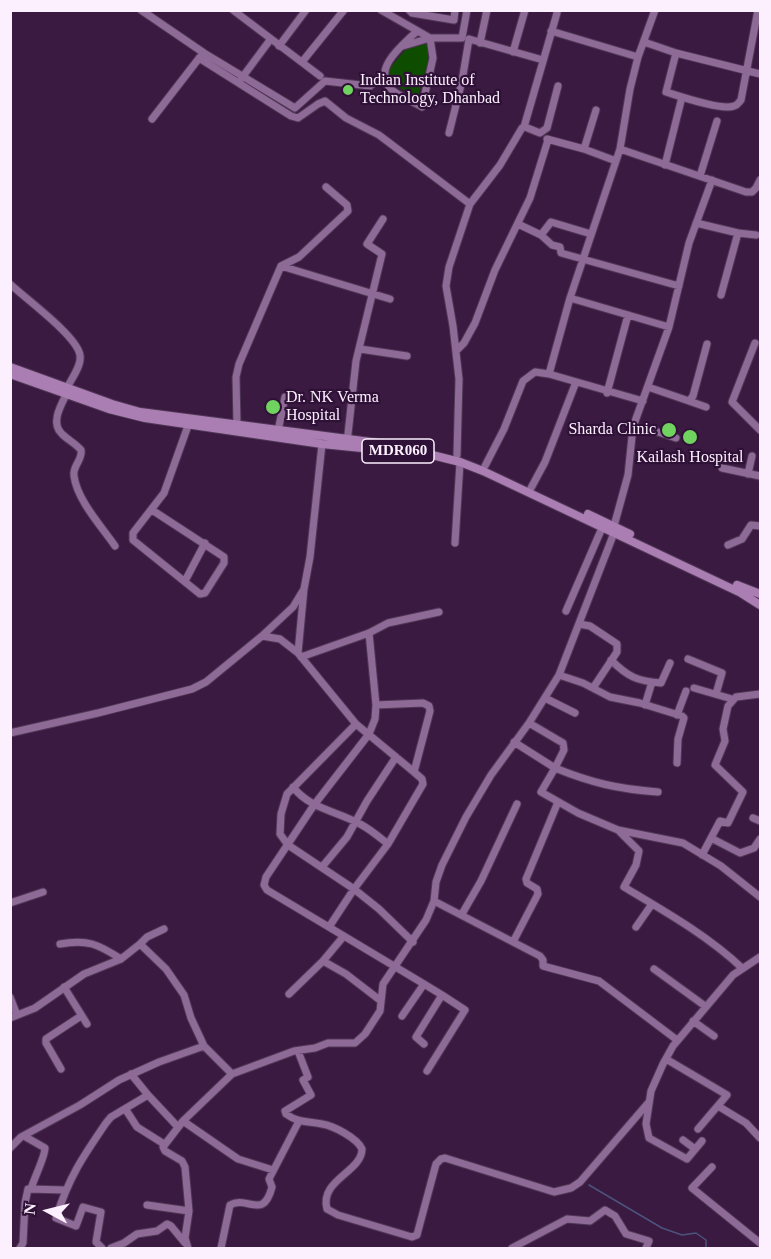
<!DOCTYPE html>
<style>
body{margin:0}
#map{position:relative;width:771px;height:1259px;overflow:hidden;background:#3a1a40;font-family:"Times New Roman",serif}
canvas{display:block}
.frame{position:absolute;inset:0;border:12px solid #fcf0ff;pointer-events:none}
.north{position:absolute;left:18px;top:1181px;width:60px;height:60px;-webkit-text-stroke:4px #2f1036;paint-order:stroke;rotate:277deg;font-size:16px;font-weight:700;line-height:24px;text-align:center;color:#fcf0ff}
.north::after{content:'';display:block;margin:auto;width:21px;height:27px;background:#fcf0ff;clip-path:polygon(50% 0,100% 100%,50% 72%,0 100%)}
</style>
<div id="map">
<canvas width="771" height="1259"></canvas>
<div class="frame"></div>
<div class="north">N</div>
</div>
<script>
const g = document.querySelector('canvas').getContext('2d');
g.lineJoin = 'round';
function fill(path, color) { g.fillStyle = color; g.fill(path, 'evenodd'); }
function stroke(path, color, width, dash) { g.strokeStyle = color; g.lineWidth = width; g.lineCap = dash ? 'butt' : 'round'; g.setLineDash(dash || []); g.stroke(path); }
function drawText(font, color, halo, rows, align = 'center') {
  g.font = font + ' "Times New Roman",serif'; g.lineWidth = 4.5; g.setLineDash([]); g.textBaseline = 'middle'; g.strokeStyle = halo; g.fillStyle = color; for (const [text, x, y, turn = 0] of rows) {
    g.save(); g.translate(x, y); g.rotate((+turn || 0) * Math.PI / 180); g.textAlign = isNaN(turn) ? turn : align; if (halo) g.strokeText(text, 0, 0); g.fillText(text, 0, 0); g.restore();
  }
}
fill(new Path2D(`
 M416,37L428,44L429,59L418,97L392,84L388,70Z`), '#0e4c00');
stroke(new Path2D(`
 M589,1185L662,1228L682,1235L696,1233L706,1240V1248`), '#4c537d', 1.5);
const minor = new Path2D(`
 M141,10L204,53L295,108L325,81L370,86L385,73
 M233,10L320,76
 M381,10L430,38L433,58L422,107C412,101 397,96 390,88C372,68 404,44 417,31
 M409,10L412,13L454,20L455,10
 M551,31L638,57
 M644,42L676,53L760,74
 M480,43L487,10
 M279,46L306,10
 M403,46L430,38H462L467,10
 M513,52L525,10
 M676,53L666,92C679,96 722,111 734,106C738,105 738,103 741,100L758,10
 M199,58L291,116L298,118L318,104L325,101L346,118L379,135L470,204
 M302,62L344,10
 M241,79L270,40
 M152,119L200,57
 M524,127L557,13
 M449,133L462,81L469,39L543,60
 M547,139L584,149L616,161
 M584,149L596,110
 M620,149L746,192H752L756,188L760,180
 M665,165L682,97
 M700,176L717,121
 M696,223L738,233L756,235
 M518,224L541,235L552,245L560,247L561,253L679,286
 M541,235L551,222L591,234
 M281,266L390,299
 M10,284C26,299 77,336 80,355C82,365 72,378 68,386
 M721,295L738,233
 M570,298L669,327
 M755,343L732,402L760,430
 M360,349L407,356
 M456,351L464,343L475,323L495,270L530,198L548,140
 M648,387L689,401L693,396L707,344
 M67,393C61,405 50,423 62,434C68,440 75,443 81,450C83,460 72,466 74,476C77,500 102,527 115,546
 M607,393L628,315
 M643,401L549,374L570,298L620,149L630,89L638,57L655,10
 M689,401L706,407
 M237,424L236,377L239,364L281,266L299,257L348,211L347,205L326,187
 M633,427L652,430L676,438
 M278,431L285,397
 M347,443L356,361L382,254L367,244L383,219
 M457,455L459,379L453,326L446,286L449,267L470,204L500,165L522,128L525,127L540,133L547,128L558,86
 M485,466L504,429L523,381L535,372L549,374
 M722,468L760,476
 M748,474L752,456
 M531,488L545,462L576,382
 M152,510L224,557V563L205,593L200,594L133,540V533L164,493L189,423
 M614,526L628,475L633,427L669,327L689,243L712,180
 M455,543L460,462
 M728,545L742,539L751,525L760,526
 M185,581L205,543
 M304,589L298,653L280,639L262,636L293,607L304,589L310,557L322,444
 M566,611L602,528
 M579,624L590,626L617,644V652L593,688
 M369,633L376,705L375,719L369,734L314,805L266,877L264,885L267,890L424,984L402,1016
 M298,653L356,724L414,772
 M301,657L369,633L388,623L439,612
 M688,659L722,673L716,694
 M611,660C628,677 637,681 661,683L670,663
 M559,675L583,683L610,697L640,703L682,716L684,718L678,739L677,763
 M694,688L732,699
 M545,698L575,713
 M645,705L652,682
 M677,715L686,691
 M529,723L563,743L564,750L555,768C592,783 618,789 658,792
 M356,724L287,794L281,814L280,834L288,845L354,889L379,909L413,942
 M10,733L98,713L192,689L206,682L262,636
 M514,742L555,768L541,792L578,813L618,830L683,843L721,866L760,897
 M293,787C310,809 337,811 360,824C370,829 379,837 388,844
 M753,818L760,821
 M620,832L639,851L636,865L624,887C664,911 707,935 742,968
 M711,838L740,853L754,848L760,839
 M702,855L720,821L728,823L743,792L715,765L725,741L723,729L728,706L736,697L760,694
 M322,867L347,837L367,801L396,757
 M434,901L540,956L543,960V966L599,981L677,1040
 M10,903L43,892
 M462,914L481,881L517,804
 M329,927L354,889L388,844L423,784L422,779L414,772L430,711L429,706L423,703L376,705
 M636,927L652,904
 M513,942L538,894L537,889L527,883L526,879L558,802
 M60,944C87,939 98,944 121,959
 M140,944L147,937L164,929
 M323,961L346,974L381,1001
 M654,969L705,1006
 M424,984L442,995L416,1037L424,1044
 M64,987L87,1024
 M289,994L323,961L343,937
 M10,997L17,1015
 M10,1018L35,1008L84,974L121,959L140,944L166,969L184,995L191,1018L204,1046L232,1074
 M693,1021L714,1036
 M298,1051L308,1077L303,1080L311,1095L285,1111L286,1114C298,1123 309,1121 322,1124C334,1126 357,1138 362,1149C362,1172 319,1180 327,1209L338,1215L412,1237L417,1235L418,1231L436,1164L441,1159L445,1158L554,1192L571,1188L580,1182L649,1102
 M666,1059L727,1095L698,1129
 M61,1069L46,1043V1039L81,1016
 M427,1071L465,1010L442,995
 M131,1074L148,1095L178,1127
 M718,1106L746,1123L760,1138
 M126,1110L137,1127L164,1144
 M183,1121L238,1159L273,1170
 M24,1136L45,1148C45,1157 34,1178 31,1189
 M683,1140L695,1149
 M702,1141L687,1159L649,1138L646,1124L651,1091L663,1064L673,1046L733,975L760,957
 M10,1148L21,1137L80,1105L119,1080L159,1062L204,1046
 M712,1167L692,1188L760,1243
 M147,1205L189,1211
 M20,1248L23,1243L25,1203L28,1189L65,1190
 M102,1248L96,1242L101,1212L83,1207L76,1226L56,1218C69,1177 82,1158 106,1123L111,1117L148,1095
 M111,1248L124,1243L137,1234L157,1231L167,1224L171,1226L185,1243
 M188,1248L185,1238L189,1211L185,1167L182,1161L165,1151L163,1147L183,1121L232,1074L294,1051L315,1048L328,1043H355L365,1034L380,1011L383,984L426,920L434,901L436,882L442,865L466,817L491,775L529,723L559,675L614,533
 M221,1248L230,1205C248,1195 263,1221 272,1187L269,1179L299,1121
 M512,1248L567,1219L590,1221L605,1210L615,1216L626,1234L649,1241L646,1248`);
const major = new Path2D(`
 M10,367L112,404L140,412L417,448
 M10,374L109,409L145,418L322,444L432,455L460,462L483,471L741,593L760,605
 M588,514L630,534
 M737,585L760,594`);
stroke(minor, '#503756', 9);
stroke(major, '#503756', 10);
stroke(minor, '#8e6a96', 7);
stroke(major, '#aa7eb3', 8);
for (const [x, y, r, color] of [
 [348,90,6,"#70d35f"],
 [273,407,8,"#70d35f"],
 [669,430,8,"#70d35f"],
 [690,437,8,"#70d35f"]
]) { const dot = new Path2D(); dot.arc(x, y, r, 0, 2 * Math.PI); g.fillStyle = color; g.fill(dot); stroke(dot, '#2f1036', 2); }
for (const [x, y, w] of [
 [398,451,72]
]) { const box = new Path2D(); box.roundRect(x - w / 2, y - 12, w, 24, 4.5); g.fillStyle = '#2f1036'; g.fill(box); stroke(box, '#fcf0ff', 1.5); }
drawText('bold 15px', '#fcf0ff', null, [
 ["MDR060",398,451]
]);
drawText('16px', '#fcf0ff', '#2f1036', [
 ["Indian Institute of",360,81],
 ["Technology, Dhanbad",360,99],
 ["Dr. NK Verma",286,398],
 ["Hospital",286,416],
 ["Sharda Clinic",656,430,"right"],
 ["Kailash Hospital",690,458,"center"]
], 'left');
</script>
